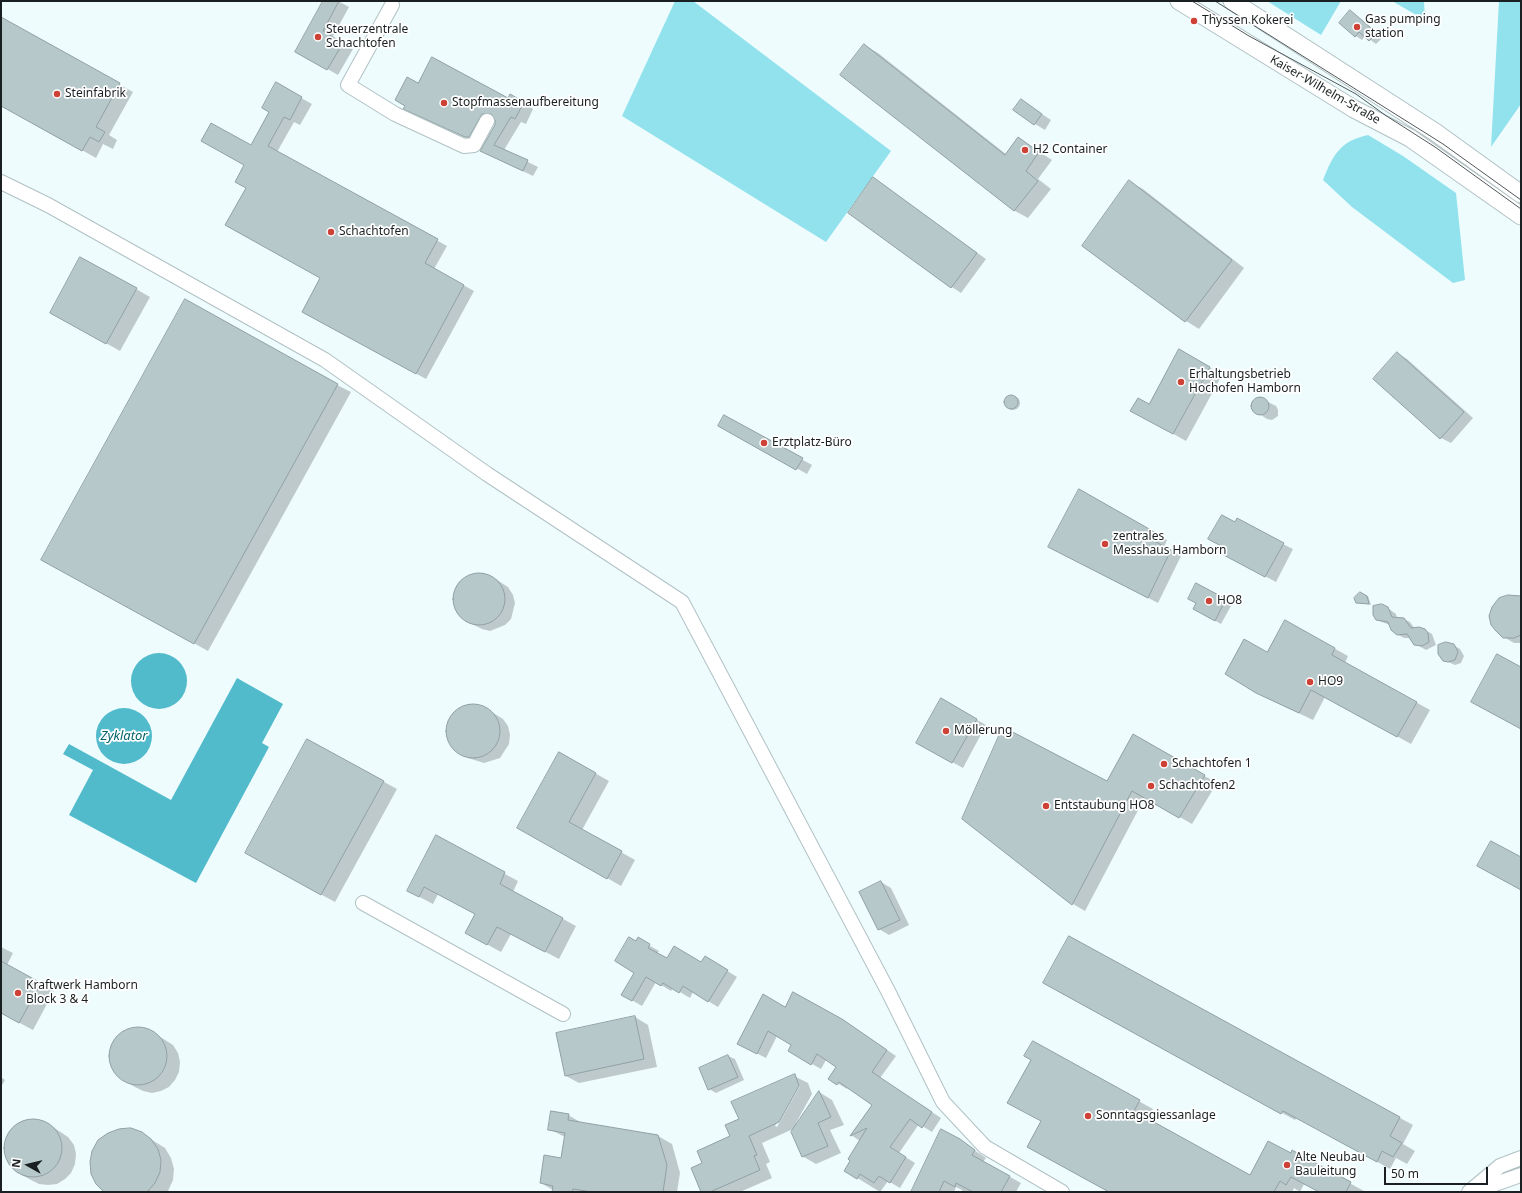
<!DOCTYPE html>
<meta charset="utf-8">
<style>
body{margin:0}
#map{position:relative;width:1522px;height:1193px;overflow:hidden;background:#eefcfe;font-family:"Noto Sans",sans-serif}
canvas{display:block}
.frame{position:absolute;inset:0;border:2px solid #1a2021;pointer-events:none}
.north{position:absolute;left:8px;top:1145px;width:40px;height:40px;-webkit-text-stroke:3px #fff;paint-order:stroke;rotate:278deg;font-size:11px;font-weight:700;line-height:16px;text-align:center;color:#1a2021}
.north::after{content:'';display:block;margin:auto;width:14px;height:18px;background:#1a2021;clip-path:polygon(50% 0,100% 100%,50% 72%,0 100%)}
.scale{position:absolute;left:1384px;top:1167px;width:104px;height:18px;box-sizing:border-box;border:2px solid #1a2021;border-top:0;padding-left:5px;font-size:12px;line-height:14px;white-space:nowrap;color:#1a2021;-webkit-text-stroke:3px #fff;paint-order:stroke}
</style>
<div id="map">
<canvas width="1522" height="1193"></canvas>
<div class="frame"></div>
<div class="north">N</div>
<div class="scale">50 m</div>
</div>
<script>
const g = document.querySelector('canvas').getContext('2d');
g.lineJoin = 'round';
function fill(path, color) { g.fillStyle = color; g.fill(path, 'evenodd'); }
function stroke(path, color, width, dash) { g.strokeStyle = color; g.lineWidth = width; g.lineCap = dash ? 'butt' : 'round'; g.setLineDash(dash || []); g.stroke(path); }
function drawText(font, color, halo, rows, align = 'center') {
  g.font = font + ' "Noto Sans",sans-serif'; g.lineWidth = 3.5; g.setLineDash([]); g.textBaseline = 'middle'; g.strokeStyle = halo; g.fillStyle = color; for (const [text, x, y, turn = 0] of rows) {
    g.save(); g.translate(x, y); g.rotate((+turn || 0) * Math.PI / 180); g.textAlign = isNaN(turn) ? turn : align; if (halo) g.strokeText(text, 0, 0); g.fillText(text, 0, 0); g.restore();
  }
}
fill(new Path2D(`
 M675,1H693L891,151L826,242L622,116Z
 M1267,1H1341L1321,35Z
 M1392,1H1424L1425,20Z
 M1499,1H1521V104L1491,147Z
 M1368,135L1403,156L1456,193L1465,280L1453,283L1352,207L1323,180C1333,155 1340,141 1368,135Z`), '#92e2ee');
fill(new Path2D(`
 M131 681a28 28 0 1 1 56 0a28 28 0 1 1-56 0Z
 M237,678L283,704L262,743L269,747L196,883L69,815L93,770L63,754L69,744L171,800Z
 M96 736a28 28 0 1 1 56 0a28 28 0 1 1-56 0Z`), '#51bbcb');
fill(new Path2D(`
 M324,1H338L349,7L332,38L353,49L338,75L296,51Z
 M1350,11L1382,38L1376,44L1365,36L1362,40L1356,36Z
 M1,18L133,92L109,135L117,140L113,149L103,144L96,158L1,105Z
 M864,45L878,53L1007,155L1018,138L1052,160L1038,179L1051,189L1028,218L1015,211L842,74Z
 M276,84L312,104L300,125L294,122L277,152L447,246L434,269L474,291L426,379L313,317L322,278L247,187L246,165L251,146L270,112Z
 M418,84L508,100L510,96L533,109L526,124L521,122L504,150L538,167L533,176L481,151L496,125L495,119H492L476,142L415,114Z
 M1021,100L1051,120L1045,130L1035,124Z
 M874,179L986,259L961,293L952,287Z
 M1130,182L1143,189L1244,268L1199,329L1186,321L1083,246Z
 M136,289L150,297L120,351L65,320Z
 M1397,353L1407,359L1473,418L1451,443L1441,438Z
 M1209,367L1222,375L1186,441L1145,418L1149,405Z
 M337,385L351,392L208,651L56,567Z
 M1006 403a7 7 0 1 1 14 0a7 7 0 1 1-14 0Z
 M1260,398L1276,406L1278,410V416L1272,420L1267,419L1252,409L1253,402Z
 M724,416L812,465L807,474L719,426Z
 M1080,490L1167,540L1164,547L1181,556L1158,603L1049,547Z
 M1283,544L1293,549L1276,582L1229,557Z
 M482,573L491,576L508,587L513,595L515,603L511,619L505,625L490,631L482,629L464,620L454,606L455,589L459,582L466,577Z
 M1197,585L1232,604L1221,624L1194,609L1197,603Z
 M1358,594L1368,596L1371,605L1357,602L1355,598Z
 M1521,599V643H1514L1504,637Z
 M1385,606L1396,614L1397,618L1404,619L1410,622L1415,629L1425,630L1432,634L1436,645L1426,650L1412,642L1410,638H1404L1397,634L1390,625L1379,621L1375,617Z
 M1285,621L1348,656L1345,663L1430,710L1411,744L1325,697L1313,720L1271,700L1226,674L1267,654Z
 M1453,645L1460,649L1464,656L1461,663L1455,665L1448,662Z
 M941,700L986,725L963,768L917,743Z
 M468,705H477L485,708L503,719L508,726L510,735L509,744L500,758L484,763L468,758L451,746L447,730L449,721L453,714L460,708Z
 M1133,736L1217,783L1192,824L1145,797L1085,911L1073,904L963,819L1107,782Z
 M308,740L397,789L335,902L259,861Z
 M559,753L609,781L582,830L635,860L621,886L518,827Z
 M436,837L518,881L513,892L576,926L559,959L511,934L501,952L479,940L476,914L438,894L433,904L408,891Z
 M881,882L891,888L909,925L889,935L879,929Z
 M638,939L659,951L657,954L667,960L715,963L737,977L718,1007L693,992L690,998L673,988L671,991L656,982L642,1006L623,995L636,972V942Z
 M1,947L13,953L7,965L54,991L33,1030L1,1013Z
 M1057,991L1400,1118L1413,1125L1403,1144L1415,1151L1407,1164L1396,1158L1390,1169L1297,1117L1295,1120Z
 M785,1008L851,1026L896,1056L880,1078L941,1118L932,1132L919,1124L899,1153L915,1163L900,1188L888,1181L880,1192L846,1171L860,1141L851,1135L873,1105L848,1087L847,1089L829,1078L837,1067L826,1060L821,1069L789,1051L793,1044L777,1036L766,1058L748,1049Z
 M635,1017L648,1025L657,1067L579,1083L566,1076Z
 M132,1028H142L151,1031L173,1045L178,1053L180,1062L179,1072L175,1080L169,1087L161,1091L152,1093L143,1091L135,1087L121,1079L110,1064L109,1055L111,1046L116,1037L123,1031Z
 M1033,1043L1153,1109L1147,1120L1250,1176L1291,1155L1293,1152L1364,1191L1320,1192L1304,1184L1300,1192L1294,1188L1292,1192H1110L1042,1121L1032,1060Z
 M728,1056L735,1059L744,1080L716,1093L709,1089Z
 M794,1076L808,1083L812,1094L796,1123L797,1124L819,1092L832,1100L844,1125L830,1130L841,1153L816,1164L802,1156L793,1129L762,1143L770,1162L766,1164L772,1178L740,1192H702L703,1163L731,1137L740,1120ZM798,1086H800L777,1127L775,1126Z
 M1,1077L5,1080L1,1087Z
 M568,1115L582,1123L658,1136L672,1144L680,1173L677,1192H553V1190L541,1183L562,1159L565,1137L549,1129Z
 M28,1120H37L47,1123L68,1137L74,1145L76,1154L75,1164L71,1173L65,1179L57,1184L48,1185L39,1184L31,1180L16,1172L10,1165L6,1156L7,1138L12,1130L19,1124Z
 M141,1133L165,1148L171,1158L174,1169L173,1180L168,1191L106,1192Z
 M959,1140L986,1158L983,1162L1021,1183L1016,1192H962V1190L956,1187L954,1192H914Z`), '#0003');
const building = new Path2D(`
 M323,1H339L323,31L343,43L327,70L295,52Z
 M1350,10L1377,33L1369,41L1359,32L1355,37L1339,23Z
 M1,17L120,83L96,127L105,132L99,142L90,137L82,151L1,106Z
 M864,44L1005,155L1018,137L1039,152L1026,171L1038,181L1014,211L840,75Z
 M432,57L508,98L510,94L524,102L515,119L511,117L494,145L528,160L523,171L480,151L495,125V120L491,114H482L469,137H465L403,109L405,106L395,100L407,77L418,83Z
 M276,82L302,97L290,120L284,117L268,146L438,239L425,263L464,285L416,374L302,312L320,278L225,225L246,188L235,182L244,165L201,141L211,123L251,145L269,112L262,108Z
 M1021,99L1042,114L1034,125L1013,110Z
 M873,177L977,253L951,288L848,213Z
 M1129,180L1232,260L1185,322L1082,246Z
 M80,257L137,288L106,344L50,313Z
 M185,299L338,384L194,644L41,560Z
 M1179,349L1210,367L1173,434L1130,411L1138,398L1149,404Z
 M1397,352L1464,412L1440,439L1373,379Z
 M1004 402a7 7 0 1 1 14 0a7 7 0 1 1-14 0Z
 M1251 406a9 9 0 1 1 18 0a9 9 0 1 1-18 0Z
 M724,415L803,458L796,470L718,426Z
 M1079,489L1158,534L1154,541L1171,550L1148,598L1048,547Z
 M1222,515L1235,522L1237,518L1284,543L1265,577L1218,552L1221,546L1208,539Z
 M453 599a26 26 0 1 1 52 0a26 26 0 1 1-52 0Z
 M1196,583L1226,599L1215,621L1193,609L1196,603L1188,599Z
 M1360,592L1367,596L1369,604L1356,603L1354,598Z
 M1508,595L1521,596V635L1514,638H1503L1495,630L1491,625L1489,616L1492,607L1499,598Z
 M1382,604L1388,607L1392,617L1404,618L1411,628L1419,627L1425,629L1428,633L1429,642L1422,646L1414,645L1407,634L1397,635L1391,630L1388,622L1376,620L1373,615V606Z
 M1285,620L1335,648L1332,655L1417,702L1397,737L1311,690L1299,713L1256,693L1225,674L1244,639L1267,652Z
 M1446,642L1454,644L1458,652L1455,660L1448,662L1443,661L1438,654V645Z
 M1497,654L1521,667V729L1471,702Z
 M941,698L977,719L952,763L916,743Z
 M446 731a27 27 0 1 1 54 0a27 27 0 1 1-54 0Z
 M1003,727L1107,781L1133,734L1205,775L1179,818L1132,791L1072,905L962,819Z
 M307,739L384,781L321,895L245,853Z
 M559,752L596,773L569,822L622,851L607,879L517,828Z
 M436,835L505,872L500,884L563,918L545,952L497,927L487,945L465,933L475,914L424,887L419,897L407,891Z
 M1491,841L1521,857V890L1477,866Z
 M881,881L900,920L878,930L859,892Z
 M1069,936L1400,1117L1390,1136L1402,1143L1393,1157L1382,1151L1377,1162L1283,1111L1281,1114L1043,983Z
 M629,937L636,941L638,937L650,944L648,948L667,958L674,946L701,962L705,956L728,970L708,1002L683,986L679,993L663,983L661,986L646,977L632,1001L621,995L634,973L615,961Z
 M1,961L41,983L19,1023L1,1013Z
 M793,992L842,1019L887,1050L872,1072L932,1112L922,1128L910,1119L890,1147L906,1157L890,1183L879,1176L874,1183L860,1174L857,1179L844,1171L850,1161L848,1159L867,1128L850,1136L872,1105L839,1082L837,1085L828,1079L836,1067L817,1054L811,1065L788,1051L791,1045L768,1031L757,1054L737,1044L763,994L785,1007Z
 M635,1016L644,1059L565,1076L556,1033Z
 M109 1056a29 29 0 1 1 58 0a29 29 0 1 1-58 0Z
 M1033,1041L1140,1100L1134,1111L1250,1175L1268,1141L1291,1153L1292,1150L1351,1182L1346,1192H1319L1291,1177L1286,1185L1280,1181L1274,1192H1109L1027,1147L1041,1121L1007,1103L1031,1060L1024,1056Z
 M728,1055L738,1077L708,1090L699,1068Z
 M795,1074L799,1086L779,1122L749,1136L757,1155L754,1156L760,1170L710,1192H701L691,1168L702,1163L697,1151L730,1136L725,1125L739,1119L731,1102Z
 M819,1091L831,1117L818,1123L828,1146L802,1157L791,1132Z
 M551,1111L569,1114L568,1120L658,1135L667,1165L663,1192H592L573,1189L572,1192H552L553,1186L540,1183L544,1155L561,1158L565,1133L548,1130Z
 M4 1148a29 29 0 1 1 58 0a29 29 0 1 1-58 0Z
 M131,1128L142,1132L151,1139L158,1149L161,1160L160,1172L155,1183L147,1192H104L96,1184L91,1174L90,1162L92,1151L98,1140L108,1133L119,1129Z
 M941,1129L960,1139L975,1150L972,1155L1010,1176L1001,1192H973L956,1183L955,1187L944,1181L939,1192H911Z`);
fill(building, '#b7c8cb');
stroke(building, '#90a0a3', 1);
const minor = new Path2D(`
 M392,5L348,85L395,114L464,146L474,145L487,121
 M1,182L48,205L325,360L487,474L682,602L888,991L943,1102L985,1147L1062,1192
 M363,903L563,1014
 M1475,1191L1521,1175
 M1469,1192L1500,1166L1521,1158`);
const major = new Path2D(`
 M1179,1L1354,109L1410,138L1521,216
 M1232,1L1435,132L1521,194`);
stroke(minor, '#b1c1c4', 16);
stroke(major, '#b1c1c4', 19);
stroke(minor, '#fff', 14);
stroke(major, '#fff', 17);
stroke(new Path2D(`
 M1192,1L1249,36L1356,94L1385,115L1435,147L1521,209
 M1215,1L1443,144L1521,200`), '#51595b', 1);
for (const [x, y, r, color] of [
 [1194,21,4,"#ce4136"],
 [1357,27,4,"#ce4136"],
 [318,37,4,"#ce4136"],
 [57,94,4,"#ce4136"],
 [444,103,4,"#ce4136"],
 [1025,150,4,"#ce4136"],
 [331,232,4,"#ce4136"],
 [1181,382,4,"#ce4136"],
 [764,443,4,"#ce4136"],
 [1105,544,4,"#ce4136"],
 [1209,601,4,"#ce4136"],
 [1310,682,4,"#ce4136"],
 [946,731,4,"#ce4136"],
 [1164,764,4,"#ce4136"],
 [1151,786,4,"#ce4136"],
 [1046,806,4,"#ce4136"],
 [18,993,4,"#ce4136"],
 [1088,1116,4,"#ce4136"],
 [1287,1165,4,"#ce4136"]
]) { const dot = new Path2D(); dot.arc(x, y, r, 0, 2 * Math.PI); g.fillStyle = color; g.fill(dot); stroke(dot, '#fff', 1.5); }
drawText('12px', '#1a2021', '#fff', [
 ["Gas pumping",1365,20],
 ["station",1365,34],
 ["Thyssen Kokerei",1202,21],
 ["Steuerzentrale",326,30],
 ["Schachtofen",326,44],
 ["Steinfabrik",65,94],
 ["Stopfmassenaufbereitung",452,103],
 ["H2 Container",1033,150],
 ["Schachtofen",339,232],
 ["Erhaltungsbetrieb",1189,375],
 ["Hochofen Hamborn",1189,389],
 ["Erztplatz-Büro",772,443],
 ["zentrales",1113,537],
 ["Messhaus Hamborn",1113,551],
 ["HO8",1217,601],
 ["HO9",1318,682],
 ["Möllerung",954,731],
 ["Schachtofen 1",1172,764],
 ["Schachtofen2",1159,786],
 ["Entstaubung HO8",1054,806],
 ["Kraftwerk Hamborn",26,986],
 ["Block 3 & 4",26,1000],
 ["Sonntagsgiessanlage",1096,1116],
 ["Alte Neubau",1295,1158],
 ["Bauleitung",1295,1172]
], 'left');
drawText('12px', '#1a2021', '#fff', [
 ["Kaiser-Wilhelm-Straße",1325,90,30]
]);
drawText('italic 13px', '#00616c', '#fff', [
 ["Zyklator",124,736]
]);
</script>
